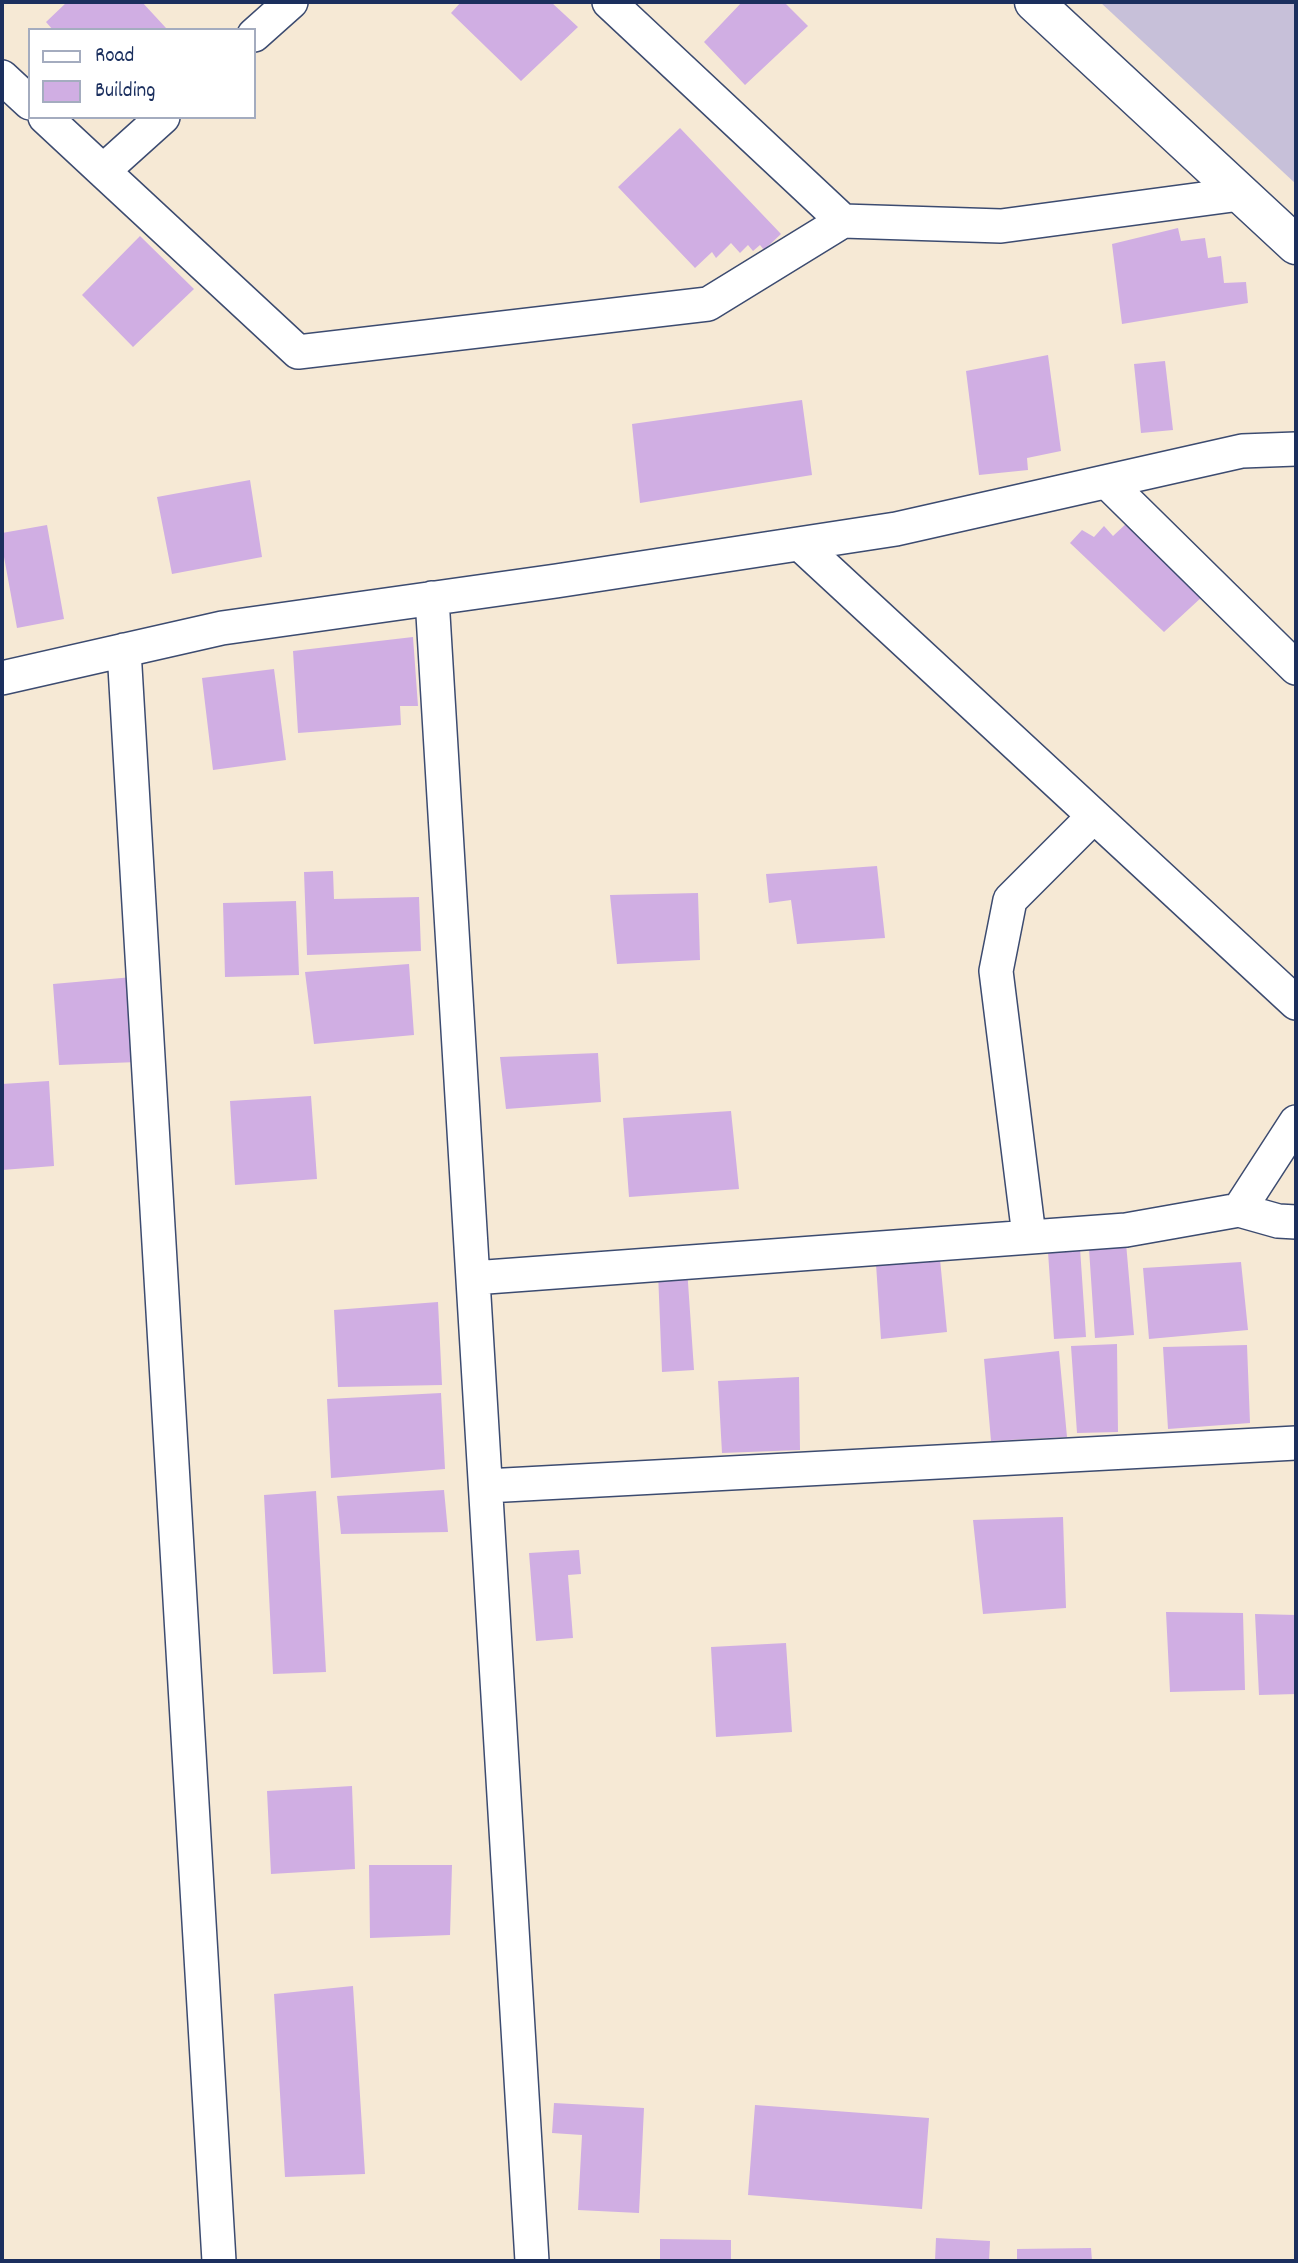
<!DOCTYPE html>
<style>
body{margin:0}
#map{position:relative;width:1298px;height:2263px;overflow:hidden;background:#f6e9d5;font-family:Dekko,sans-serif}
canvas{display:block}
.frame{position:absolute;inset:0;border:4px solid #1b2f5e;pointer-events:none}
.legend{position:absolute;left:28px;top:28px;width:228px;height:91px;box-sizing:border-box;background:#fff;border:2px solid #a4acbf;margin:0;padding:9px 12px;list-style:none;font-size:21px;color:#1b2f5e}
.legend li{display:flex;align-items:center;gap:14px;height:35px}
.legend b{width:35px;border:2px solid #a4acbf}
</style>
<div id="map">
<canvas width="1298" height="2263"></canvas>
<div class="frame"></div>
<ul class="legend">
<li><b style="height:9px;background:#fff"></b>Road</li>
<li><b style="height:19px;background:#d0aee3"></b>Building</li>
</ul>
</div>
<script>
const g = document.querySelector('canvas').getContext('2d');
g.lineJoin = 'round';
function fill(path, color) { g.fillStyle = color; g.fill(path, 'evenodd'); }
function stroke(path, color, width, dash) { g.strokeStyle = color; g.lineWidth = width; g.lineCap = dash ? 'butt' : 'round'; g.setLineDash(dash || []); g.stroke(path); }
fill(new Path2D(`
 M1100,2H1296V184Z`), '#c7c0d9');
fill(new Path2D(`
 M67,2H142L166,28L164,30H53L46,22Z
 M461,2H551L578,27L521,81L451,13Z
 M742,2H784L808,26L745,85L704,42Z
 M680,128L781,234L764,250L760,245L753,251L748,245L740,253L731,243L716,258L712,252L695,268L618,187Z
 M1178,228L1181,241L1205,238L1208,258L1221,256L1224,283L1246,282L1248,303L1122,324L1112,244Z
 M140,236L194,289L133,347L82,295Z
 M1048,355L1061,451L1027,458L1028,470L979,475L966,371Z
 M1165,361L1173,430L1141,433L1134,364Z
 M802,400L812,475L640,503L632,424Z
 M250,480L262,557L172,574L157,497Z
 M1128,522L1203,596L1164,632L1070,543L1082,530L1094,537L1104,526L1113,536Z
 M47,525L64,619L17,628L2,546V533Z
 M413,637L418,706H400L401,725L298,733L293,651Z
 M274,669L286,760L213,770L202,678Z
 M877,866L885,938L797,944L791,900L769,903L766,874Z
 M333,871L334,899L419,897L421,951L307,955L304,872Z
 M698,893L700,960L617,964L610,895Z
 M296,901L299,975L225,977L223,903Z
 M409,964L414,1035L314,1044L305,972Z
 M133,977L138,1062L59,1065L53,984Z
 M598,1053L601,1102L506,1109L500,1057Z
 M49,1081L54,1166L2,1170V1084Z
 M311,1096L317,1179L235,1185L230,1101Z
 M731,1111L739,1189L629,1197L623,1118Z
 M1126,1243L1134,1335L1095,1338L1089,1249Z
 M1080,1248L1086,1337L1054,1339L1048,1252Z
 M940,1259L947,1332L881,1339L876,1264Z
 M1241,1262L1248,1330L1149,1339L1143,1268Z
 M687,1268L694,1370L662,1372L658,1272Z
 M438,1302L442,1385L338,1387L334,1310Z
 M1117,1344L1118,1432L1077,1433L1071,1346Z
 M1247,1345L1250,1423L1168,1429L1163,1347Z
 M1059,1351L1067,1437L991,1441L984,1359Z
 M799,1377L800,1450L722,1453L718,1381Z
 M441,1393L445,1469L331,1478L327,1399Z
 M444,1490L448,1532L341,1534L337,1496Z
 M316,1491L326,1672L273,1674L264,1495Z
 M1063,1517L1066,1608L983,1614L973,1520Z
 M579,1550L581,1574L568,1575L573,1638L536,1641L529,1553Z
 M1166,1612L1243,1613L1245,1690L1170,1692Z
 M1255,1614L1296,1615V1694L1259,1695Z
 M786,1643L792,1732L716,1737L711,1647Z
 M352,1786L355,1869L271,1874L267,1791Z
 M369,1865H452L450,1935L370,1938Z
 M353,1986L365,2174L285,2177L274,1994Z
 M554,2103L644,2108L639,2213L578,2210L582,2135L552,2133Z
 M755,2105L929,2118L922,2209L748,2195Z
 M936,2238L990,2241L989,2261H935Z
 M660,2239L731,2240V2261H660Z
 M1091,2248L1092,2261H1017V2249Z`), '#d0aee3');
const street = new Path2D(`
 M609,2L843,221L1001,226L1240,194
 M254,35L291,2
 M2,77L30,103
 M45,117L103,171L163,117
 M103,171L298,352L708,304L843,221
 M1107,482L1296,668
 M800,544L1296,1003
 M432,598L532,2261
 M124,650L219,2261
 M2,678L222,628L556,581L896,529L1242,451L1296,449
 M1239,1210L1296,1122
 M1029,1236L996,971L1010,900L1094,816
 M473,1278L1126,1230L1239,1210L1278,1221L1296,1222
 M486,1486L1296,1443`);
const secondary = new Path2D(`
 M1034,2L1296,245`);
stroke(street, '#3c4b70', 36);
stroke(secondary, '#3c4b70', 41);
stroke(street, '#fff', 33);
stroke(secondary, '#fff', 38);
</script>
